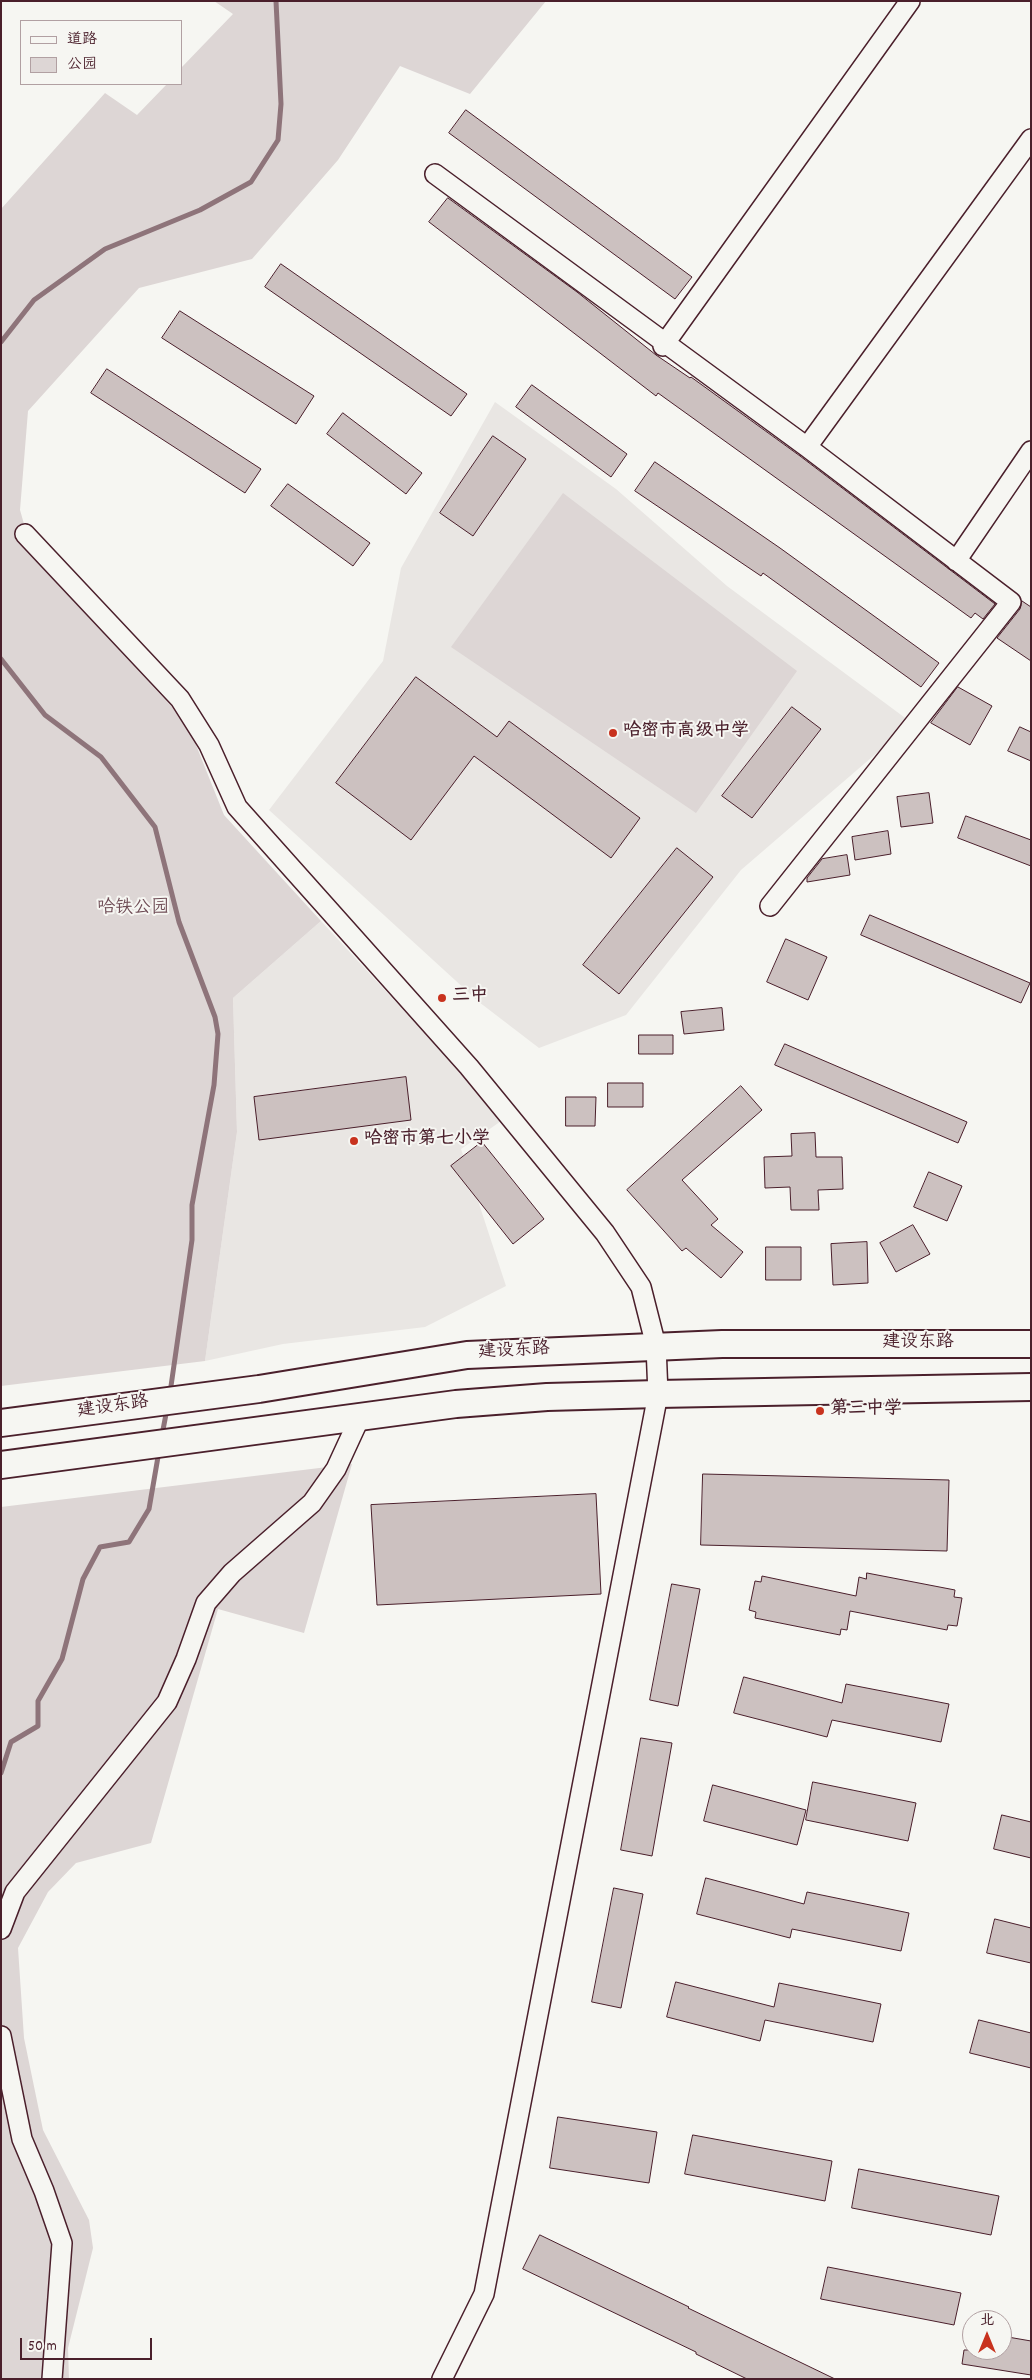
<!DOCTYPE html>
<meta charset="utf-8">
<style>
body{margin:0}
#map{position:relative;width:1032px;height:2380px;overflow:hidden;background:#f6f6f2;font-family:Dekko,"LXGW WenKai TC",sans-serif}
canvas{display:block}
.frame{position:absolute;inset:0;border:2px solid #4a1f2b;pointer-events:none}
.legend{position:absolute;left:20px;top:20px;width:162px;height:65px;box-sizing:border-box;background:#f6f6f2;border:1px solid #b1a0a2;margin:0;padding:6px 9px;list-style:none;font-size:15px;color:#4a1f2b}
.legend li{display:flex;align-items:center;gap:10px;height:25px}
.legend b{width:25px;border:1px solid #b1a0a2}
.north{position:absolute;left:962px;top:2310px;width:50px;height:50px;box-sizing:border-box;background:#f6f6f2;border:1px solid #b1a0a2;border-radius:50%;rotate:0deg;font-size:14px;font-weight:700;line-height:20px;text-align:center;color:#4a1f2b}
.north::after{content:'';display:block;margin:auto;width:18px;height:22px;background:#c8321e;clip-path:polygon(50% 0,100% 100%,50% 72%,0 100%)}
.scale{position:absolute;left:20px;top:2338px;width:132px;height:22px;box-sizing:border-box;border:2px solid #4a1f2b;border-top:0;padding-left:6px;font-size:15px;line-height:18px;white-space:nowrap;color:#4a1f2b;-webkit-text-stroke:4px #f6f6f2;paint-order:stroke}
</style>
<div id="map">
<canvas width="1032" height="2380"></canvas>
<div class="frame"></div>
<ul class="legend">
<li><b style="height:6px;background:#f6f6f2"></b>道路</li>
<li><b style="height:14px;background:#ddd6d5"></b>公园</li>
</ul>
<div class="north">北</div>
<div class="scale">50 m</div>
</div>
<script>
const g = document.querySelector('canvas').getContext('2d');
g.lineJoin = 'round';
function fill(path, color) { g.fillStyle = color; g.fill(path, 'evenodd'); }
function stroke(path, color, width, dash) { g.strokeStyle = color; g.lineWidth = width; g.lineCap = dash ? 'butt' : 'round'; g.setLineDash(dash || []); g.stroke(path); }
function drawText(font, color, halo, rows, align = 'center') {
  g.font = font + ' Dekko,"LXGW WenKai TC",sans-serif'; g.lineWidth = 4; g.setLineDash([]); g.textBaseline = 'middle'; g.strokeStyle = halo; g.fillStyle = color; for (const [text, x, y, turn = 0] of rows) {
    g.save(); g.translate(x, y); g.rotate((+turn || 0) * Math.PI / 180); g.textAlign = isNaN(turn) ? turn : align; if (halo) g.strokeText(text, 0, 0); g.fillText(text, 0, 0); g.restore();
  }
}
fill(new Path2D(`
 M495,402L616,489L727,586L908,720L886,745L741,870L626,1015L539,1048L479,1002L269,810L383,661L401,568Z
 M321,921L504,1119L461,1149L506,1286L425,1327L283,1344L205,1361L237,1132L233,998Z`), '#e9e6e3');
fill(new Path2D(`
 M214,1H546L470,94L400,66L338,160L252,259L139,288L28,411L20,510L34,559L172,707L194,740L224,815L321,921L233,998L237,1132L205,1361L1,1386V209L105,93L137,115L167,84H181V68L233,14Z
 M563,493L797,671L696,813L451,647Z
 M352,1464L304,1633L218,1609L151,1843L76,1863L48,1892L18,1948L24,2038L43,2130L89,2220L93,2248L68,2348L69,2379H1V1507Z`), '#ddd6d5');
stroke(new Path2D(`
 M1,342L34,300L105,249L200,210L251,182L278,140L281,104L276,1
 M1,659L45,715L101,757L155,827L179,922L215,1017L218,1034L214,1085L192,1205V1240L170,1393
 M162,1435L167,1409
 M1,1773L11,1742L38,1726V1701L62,1659L83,1579L100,1547L129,1542L149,1509L159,1451`), '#8e747a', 5);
const building = new Path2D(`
 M466,110L692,277L675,299L449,133Z
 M448,198L577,292L656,355L690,378L691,377L800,456L995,604L983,619L975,613L971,618L658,393L656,396L429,222Z
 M281,264L467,394L451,416L265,287Z
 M180,311L314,396L296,424L162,338Z
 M107,369L261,469L245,493L91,393Z
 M532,385L627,454L611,477L516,407Z
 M343,413L422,473L406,494L327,434Z
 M493,436L526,459L473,536L440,513Z
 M655,462L780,548L939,663L921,687L763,573L761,576L635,491Z
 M288,484L370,543L353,566L271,506Z
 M1022,601L1031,607V661L997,638L1020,609Z
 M416,677L497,737L509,721L640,818L611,858L474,756L411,840L336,783Z
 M958,687L992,706L970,745L931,723Z
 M792,707L821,729L752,818L722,796Z
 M1020,727L1031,732V761L1008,751Z
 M929,793L933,823L901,827L897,797Z
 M966,816L1031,840V866L958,838Z
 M888,831L891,854L855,860L852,837Z
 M677,848L713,877L619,994L583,965Z
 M847,855L850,875L807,882V878L822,859Z
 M870,915L1030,983L1021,1003L861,935Z
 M786,939L827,957L808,1000L767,982Z
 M722,1008L724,1030L684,1034L681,1012Z
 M639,1035H673V1054H639Z
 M785,1044L967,1122L958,1143L775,1065Z
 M406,1077L411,1120L259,1140L254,1097Z
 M608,1083H643V1107H608Z
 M741,1086L762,1110L682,1180L718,1219L711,1225L743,1252L721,1278L686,1248L682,1251L627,1190Z
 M566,1097H596L595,1126H566Z
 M815,1133L816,1157H842L843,1189L818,1190L819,1210H791L790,1187L765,1188L764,1157L792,1156L791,1134Z
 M482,1142L544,1219L513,1244L451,1166Z
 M929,1172L962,1186L947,1221L914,1207Z
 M913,1225L930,1254L896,1272L880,1243Z
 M867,1242L868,1283L833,1285L831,1244Z
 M766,1247H801V1280H766Z
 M703,1474L949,1480L947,1551L701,1545Z
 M596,1494L601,1594L377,1605L371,1505Z
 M867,1573L955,1590L954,1597L962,1598L957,1626L948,1625L947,1630L850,1611L847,1630L841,1629L840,1635L755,1618L756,1612L749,1610L755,1581L761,1582L762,1576L856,1596L859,1577L866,1579Z
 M672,1584L700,1589L678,1706L650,1700Z
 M744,1677L842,1703L846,1684L949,1704L941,1742L832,1720L827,1737L734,1713Z
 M641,1738L672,1743L652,1856L621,1850Z
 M813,1782L916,1803L908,1841L806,1820Z
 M713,1785L806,1810L797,1845L704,1821Z
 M1002,1815L1031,1822V1858L994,1849Z
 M706,1878L804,1904L807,1892L909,1913L901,1951L792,1929L790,1938L697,1914Z
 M614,1888L643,1894L621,2008L592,2002Z
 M995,1919L1031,1928V1963L987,1953Z
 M676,1982L774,2007L779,1983L881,2004L873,2042L765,2020L760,2041L667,2017Z
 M979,2020L1031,2033V2068L970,2053Z
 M558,2117L657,2132L649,2183L550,2168Z
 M693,2135L832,2161L825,2201L685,2174Z
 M859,2169L999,2196L991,2235L852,2208Z
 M540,2235L689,2307L688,2308L835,2379H747L696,2354V2352L523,2269Z
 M828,2267L961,2293L954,2325L821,2299Z
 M1002,2336L1031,2341V2375L962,2364L964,2350H1002Z`);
fill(building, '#ccc1c0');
stroke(building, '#4a1f2b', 1);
const street = new Path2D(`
 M435,174L807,447L1011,602L770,906
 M663,346L910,1
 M807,447L1031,139
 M25,534L180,699L209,745L237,807L469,1067L605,1233L641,1287L656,1346L658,1394L484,2294L442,2379
 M956,561L1031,451
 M1,1929L15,1892L167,1702L186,1659L206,1603L232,1573L312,1503L336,1469L360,1417
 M1,2036L22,2139L44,2191L62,2243L52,2379`);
const secondary = new Path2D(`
 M1,1423L259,1389L467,1355L722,1344H1031
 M1,1465L456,1404L547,1397L658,1394L1031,1387`);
stroke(street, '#4a1f2b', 22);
stroke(secondary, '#4a1f2b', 30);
stroke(street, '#f6f6f2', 19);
stroke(secondary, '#f6f6f2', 26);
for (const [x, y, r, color] of [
 [613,733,5,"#c8321e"],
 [442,998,5,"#c8321e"],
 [354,1141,5,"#c8321e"],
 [820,1411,5,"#c8321e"]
]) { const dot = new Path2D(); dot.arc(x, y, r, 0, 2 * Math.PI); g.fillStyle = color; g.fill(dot); stroke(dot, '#f6f6f2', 2); }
drawText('bold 18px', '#4a1f2b', '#f6f6f2', [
 ["哈密市高级中学",623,733],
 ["三中",452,998],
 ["哈密市第七小学",364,1141],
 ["第三中学",830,1411]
], 'left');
drawText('18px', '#6f4d56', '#f6f6f2', [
 ["哈铁公园",133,910]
]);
drawText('18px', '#4a1f2b', '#f6f6f2', [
 ["建设东路",918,1344],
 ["建设东路",514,1352,-3],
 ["建设东路",113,1408,-8]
]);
</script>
